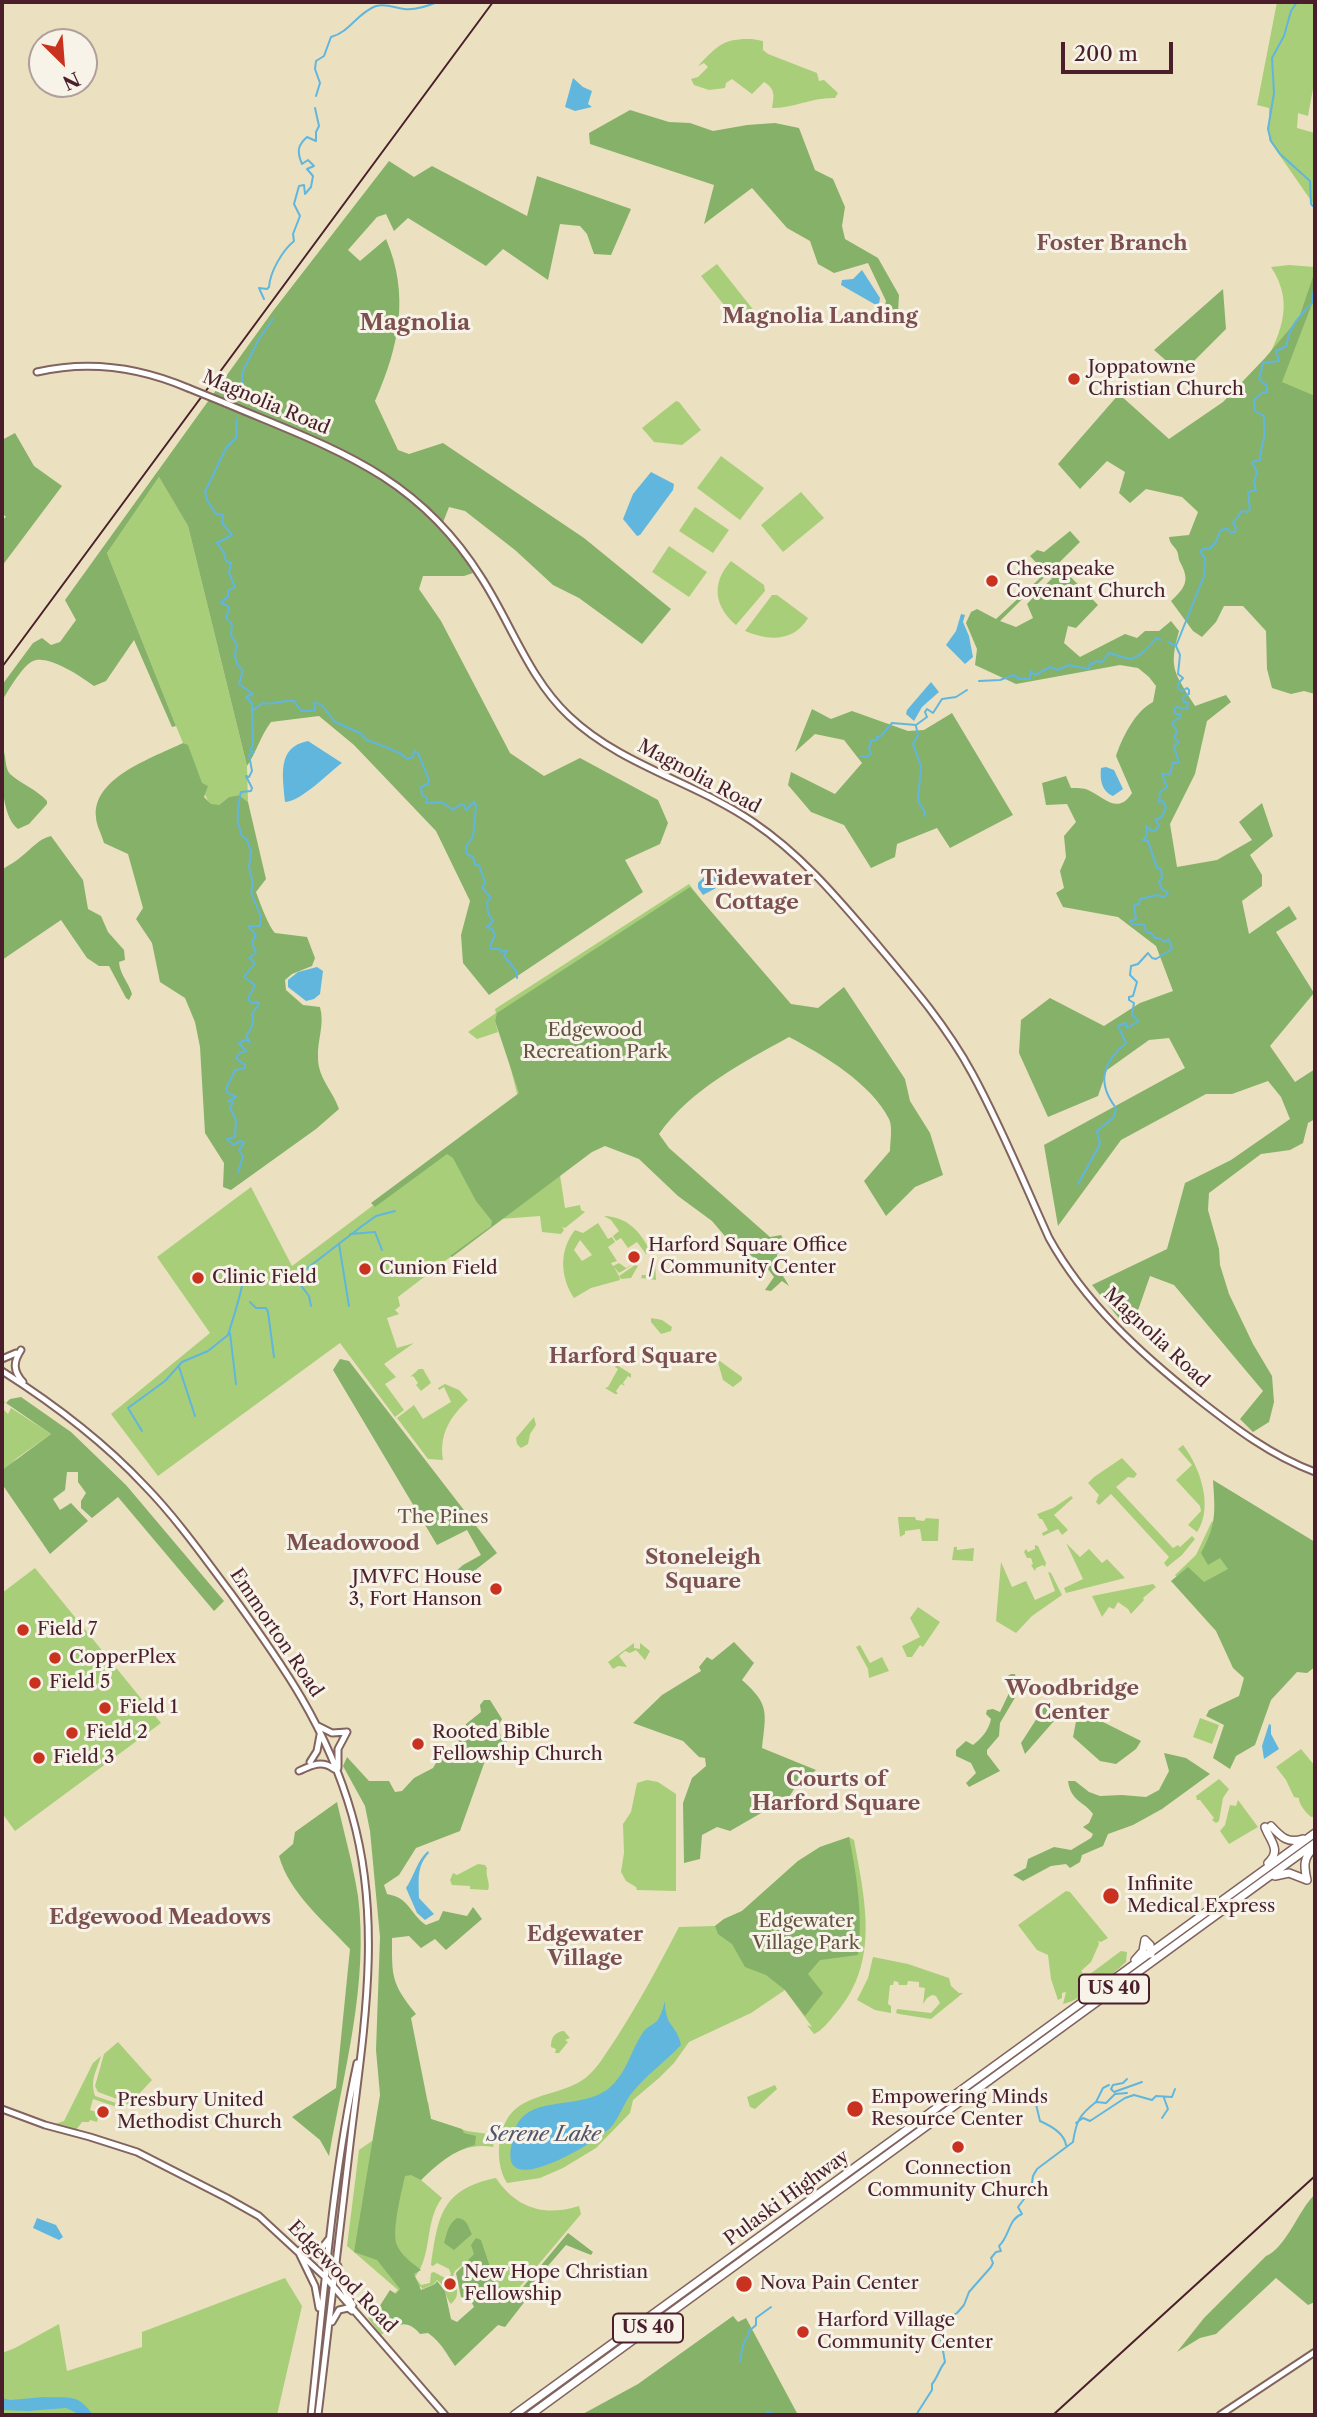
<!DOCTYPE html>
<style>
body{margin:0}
#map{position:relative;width:1317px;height:2417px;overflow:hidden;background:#ebe1c0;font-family:"Libre Caslon Text",serif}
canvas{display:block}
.frame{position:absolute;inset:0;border:4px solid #4a1f2b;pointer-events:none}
.north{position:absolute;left:28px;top:28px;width:70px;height:70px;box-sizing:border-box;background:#f7f3e8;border:2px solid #b29e9c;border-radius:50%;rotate:155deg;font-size:19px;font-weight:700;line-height:28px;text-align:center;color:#4a1f2b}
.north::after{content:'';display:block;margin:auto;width:24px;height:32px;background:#c8321e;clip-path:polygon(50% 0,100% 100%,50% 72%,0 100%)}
.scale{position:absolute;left:1061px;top:42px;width:112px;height:32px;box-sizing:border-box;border:4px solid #4a1f2b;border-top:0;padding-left:9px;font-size:21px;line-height:24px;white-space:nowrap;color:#4a1f2b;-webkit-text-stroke:5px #f7f3e8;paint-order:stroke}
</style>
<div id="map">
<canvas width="1317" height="2417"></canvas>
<div class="frame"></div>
<div class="north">N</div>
<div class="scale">200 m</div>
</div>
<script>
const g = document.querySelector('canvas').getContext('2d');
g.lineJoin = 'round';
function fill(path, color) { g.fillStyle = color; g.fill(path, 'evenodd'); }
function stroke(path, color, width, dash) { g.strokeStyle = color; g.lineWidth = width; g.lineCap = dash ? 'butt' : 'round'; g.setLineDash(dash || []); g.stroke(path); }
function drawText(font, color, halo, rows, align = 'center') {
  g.font = font + ' "Libre Caslon Text",serif'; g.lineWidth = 6; g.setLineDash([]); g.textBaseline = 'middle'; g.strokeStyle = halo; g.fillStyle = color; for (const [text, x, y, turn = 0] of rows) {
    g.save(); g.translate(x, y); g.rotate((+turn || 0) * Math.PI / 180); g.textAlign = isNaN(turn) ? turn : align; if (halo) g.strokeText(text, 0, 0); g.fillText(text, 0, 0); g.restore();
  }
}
fill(new Path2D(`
 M1277,2H1315V78L1308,116L1298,113L1297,128L1315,133V211L1312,202L1269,140V108L1257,105Z
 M752,39L763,41V50L768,54L817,73L819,81L824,80L838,93L835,98C813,97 794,108 772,108C774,97 776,89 764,82L752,94L732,79L726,83L725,88L709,90L694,85L691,79L698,77L708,67L704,63L698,66C717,46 723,38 752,39Z
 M717,264L755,312L739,324L701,276Z
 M1289,265L1315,267V402L1260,374C1278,337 1297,306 1271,267Z
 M676,401L679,402L701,430L682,445L654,442L642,428Z
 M721,456L764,488L740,520L697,488Z
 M159,477L188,526L247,766L248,802L239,795L229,797L219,805H211C202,794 194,761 188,746L183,743L176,726L107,553Z
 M801,492L824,518L783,552L761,525Z
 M695,507L729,530L713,553L679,531Z
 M669,546L707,572L689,597L652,572Z
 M731,561L764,585L765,591L736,625C714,606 711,583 731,561Z
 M772,595H777L808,618C794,642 768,641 745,631Z
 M689,884L780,1000L560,1175L565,1208L580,1205L581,1210L585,1212L565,1228L562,1227L564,1230L561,1234L542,1232L540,1216L500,1219L398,1297L400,1306L395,1310L399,1314L387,1318L397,1348L414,1343L384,1364L396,1377L385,1384L404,1410L395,1417L340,1343L158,1476L111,1414L210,1333L157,1257L251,1187L292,1266L518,1097L497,1015L495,1021L498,1032L477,1039L468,1032L496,1013L495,1009Z
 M604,1216C628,1217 641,1232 651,1253L646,1254L637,1242L628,1248L621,1238L616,1241L613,1236L619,1231L611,1220Z
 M598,1223L608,1239L612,1237L615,1242L608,1247L617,1261L611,1263L613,1266L619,1263L626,1268L634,1264L619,1273L614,1267L619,1276L635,1265L638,1266L631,1278L621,1279L619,1276L620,1280L591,1288L574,1298C560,1277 559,1250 575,1230L583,1233ZM580,1240L592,1255L582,1261L574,1250Z
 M651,1258L655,1261L656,1280L641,1278L642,1275H646Z
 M651,1318L662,1320L672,1327L671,1331L661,1334L651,1322Z
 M717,1359L742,1377V1380L733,1387L723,1380Z
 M617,1365L631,1374V1378L628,1376L623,1383L625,1386L621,1384L616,1391L618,1394H615L605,1388L608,1387L618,1369L615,1367Z
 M419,1369H423L431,1383L421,1391L416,1385L418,1383L413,1376L410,1377Z
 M445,1384L459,1390L468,1400C450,1417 439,1434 443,1460L428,1459L397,1418L414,1405L423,1419L451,1402L444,1387L439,1390L438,1388Z
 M2,1400L5,1402L2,1408L8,1414L11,1408L51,1434L17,1458L2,1473Z
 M534,1417L536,1425L530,1434L528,1444L521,1448L517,1444L516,1438Z
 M1183,1445C1200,1467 1214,1507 1197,1532L1188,1525L1201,1511L1200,1506L1176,1480L1192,1465L1178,1449Z
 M1122,1458L1137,1474L1134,1478L1128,1477L1116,1487L1173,1548L1178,1545L1180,1547L1192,1536L1195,1539L1182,1555L1167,1567L1164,1563L1169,1557L1111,1494L1099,1505L1096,1502L1099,1495L1088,1483L1094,1477Z
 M1071,1496L1073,1498L1054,1515L1068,1530L1062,1535L1058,1529L1043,1536L1042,1533L1048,1530L1042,1519H1040L1037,1514L1053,1508Z
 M898,1517H915L916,1520L924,1521L926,1518L939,1519L938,1541H922L920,1529L905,1531V1534L900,1537Z
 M1212,1521L1242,1570L1195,1596L1175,1575L1196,1555Z
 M1066,1543L1080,1557L1089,1549L1102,1563L1107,1559L1125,1578L1066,1593L1064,1588L1083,1579Z
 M1035,1545L1038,1546L1046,1563L1045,1567L1043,1565L1036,1568L1035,1571L1031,1565L1033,1564L1031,1558H1027L1024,1552L1026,1549L1028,1552L1035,1549Z
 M954,1547H957V1550L974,1548L973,1561L952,1560Z
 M1001,1562L1012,1587L1026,1581L1035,1600L1055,1591L1048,1572L1051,1573L1062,1595L1032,1616L1016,1633L996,1621Z
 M35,1568L161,1723L15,1831L2,1813V1593Z
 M1153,1584L1156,1587L1143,1598L1144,1600L1131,1614L1128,1609L1118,1602L1114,1609L1109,1607L1102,1617L1092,1596Z
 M918,1607L940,1622L923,1647L920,1645L912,1657H907L902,1646L920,1637L910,1618Z
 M634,1643V1648L640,1649V1643L650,1651L645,1660L636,1650L630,1653L625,1651L619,1656L627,1667L618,1666L613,1669L608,1662Z
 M860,1645L870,1663L882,1657L889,1671L869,1678L868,1669L856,1647Z
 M1200,1718L1219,1725L1212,1744L1193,1737Z
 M1301,1749L1315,1766V1816L1312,1817C1308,1816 1298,1803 1299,1798L1294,1797L1286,1780L1276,1767Z
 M1219,1779L1229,1789L1223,1798L1219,1821L1216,1823L1212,1820L1214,1818L1200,1800H1197L1196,1796Z
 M647,1780L658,1782L676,1794V1891L637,1890L636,1887L626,1881L621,1872L624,1853L623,1824L631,1812L637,1783Z
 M1238,1800L1258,1827L1229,1844L1220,1831L1225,1825L1230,1805L1236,1806Z
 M849,1837L854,1840C865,1901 880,1961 837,2012C830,2020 822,2031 814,2034L807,2025L812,2027L785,1990L751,2013L689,2042L674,2063L659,2078L633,2100L630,2113L596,2148L563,2168L540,2178L507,2183C495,2164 497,2134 509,2116C525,2094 559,2095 581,2081C596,2072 605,2054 615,2040C639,2003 659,1965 679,1927L715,1926L724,1919L742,1911L798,1861L820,1847Z
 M478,1864L485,1865L487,1868C485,1876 491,1884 488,1890L470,1889V1886L452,1885L450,1880L453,1873L457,1875Z
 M1066,1891L1070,1892L1108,1938L1101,1942L1098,1941L1099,1944L1091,1962L1081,1971L1086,1977L1121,1951L1127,1952L1126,1962C1108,1978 1086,1998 1063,2004L1066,1992L1062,1993V1998L1058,2000L1051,1979L1048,1955L1037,1950L1018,1925Z
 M873,1957L908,1964L949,1978L951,1986L959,1993H963L931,2019L899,2014L896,2013L897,2009L931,2013L940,2003L936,1996L932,1995L927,1998L923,2004L925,1988L919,1987V1982L908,1981L907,1985H899L898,1982L894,1981L893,1985H890L888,2004L891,2006V2013L875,2010L857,2000L868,1978Z
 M564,2031L570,2038L565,2040L568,2042L559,2053H555L556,2049L551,2047C551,2038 554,2032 564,2031Z
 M118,2042L152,2080L125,2109L117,2099L98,2092L95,2086L104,2054Z
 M101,2056C96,2073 90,2079 95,2096L116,2103L117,2107L93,2099L90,2110L99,2113L97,2122L90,2120L89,2122H82L76,2130L55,2124L64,2121L93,2063Z
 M775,2085L777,2089L755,2109L750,2107L747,2097Z
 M428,2102L431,2119L467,2131L495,2135L493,2147C463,2142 441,2159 421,2180L442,2198C424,2222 433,2254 415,2277L421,2285L430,2283L431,2273L434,2272L445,2278L450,2288L454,2287L452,2279L447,2280L451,2274L449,2269L437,2263L433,2266L431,2265C438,2217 441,2189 496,2178C516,2208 544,2217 579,2206L581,2214L512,2296L506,2297L464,2263C462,2266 458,2268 455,2271C448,2281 466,2291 451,2304C444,2296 447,2287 437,2280L434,2284L422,2289L421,2286L393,2326L381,2335L368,2318L398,2290L347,2246L359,2150Z
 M285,2278L302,2306L277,2415H2V2353L15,2348L59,2324L67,2371L142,2347V2332Z`), '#a8ce79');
fill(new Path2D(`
 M630,110L669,122L690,123L713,131L747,125L775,123L799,128L815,170L833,179L845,207L842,226L845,239L878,258L899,295L898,313L885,305L886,301L868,263L834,273L818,264L810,241L787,228L752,188L704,224L714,185L590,144L589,133Z
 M389,161L414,177L432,166L527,216L537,176L631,209L611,255L594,254L587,234L580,226L560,224L548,280L503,249L486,266L408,218L394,231L386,214L377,217L348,250L360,261L386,239C410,295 399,347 375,401L398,450L409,454L443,443L584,538L671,609L642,644L579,598L553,585L515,550L465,511L449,507L440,530L461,553L473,573L464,576H423L419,589L441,621L510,753L544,776L580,758L658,800L668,823L660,844L625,860L643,892L489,995L463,963L461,935L470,901L436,831L354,745L319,716L271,722C260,737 257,751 247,766L188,526L159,477L107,553L176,726L172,727L134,640L106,681L94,686C82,677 48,654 33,661C23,665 8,691 2,701V685L33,643L42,638L51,645L60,642L76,620L65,600L273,311Z
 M1315,271V296L1282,382L1315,396V694L1304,691L1291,694L1272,688L1267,669L1266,631L1243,606H1224L1216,622L1202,637L1193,631L1171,601C1186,587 1190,580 1180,562C1178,559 1179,555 1177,551C1174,545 1170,545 1169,537L1189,535L1198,512L1182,497L1146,489L1130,503L1119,493L1125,472L1107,461L1080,489L1058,464L1119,394L1169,439L1223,402L1265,358L1299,318Z
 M1223,289L1226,329L1185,370L1179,372L1154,350Z
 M15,433L34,466L62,486L2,566V520L6,517L2,513V440Z
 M1070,531L1080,542L1000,621L1016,627L1033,618L1027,604L1062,568L1098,605L1076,628L1068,626L1064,643L1080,657L1125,634L1137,638L1145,631H1159L1171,621L1179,631C1168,670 1175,673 1195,706L1226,695L1231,702L1207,721L1195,774L1170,824L1177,867L1217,860L1252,840L1239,822L1262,803L1273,836L1250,855L1262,875V886L1242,901L1249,934L1289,906L1297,919L1276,932L1314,993L1270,1046L1295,1082L1315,1069V1119L1308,1123L1303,1143L1290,1150L1261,1154L1209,1193L1208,1210L1219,1249L1220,1265L1229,1294L1253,1344L1272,1376L1274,1402L1269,1422L1253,1432L1240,1419L1263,1391L1174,1285L1150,1276L1136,1316L1126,1327L1092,1285L1167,1249L1185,1183L1231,1160L1290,1119L1281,1097L1268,1081L1232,1094H1206L1121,1140L1058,1226L1044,1145L1185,1068L1169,1038L1149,1040L1107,1070L1098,1096L1048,1117L1019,1053L1021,1020L1050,998L1104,1026L1140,1003L1173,991L1156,946L1118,917L1063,907L1056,893L1064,888L1060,871L1066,857L1064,836L1076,822L1067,804L1046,805L1042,783L1066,776L1071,788C1076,788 1084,788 1088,790C1105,798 1118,815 1132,793L1116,756C1122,738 1135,711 1153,702L1156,686L1149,677L1138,668L1120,665L1016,684L975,665L977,649L966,623L971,612L977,609L996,619L1039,579L1042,569L1030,556L1037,550L1044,552Z
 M812,709L831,719L852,711L908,731L924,730L952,713L1013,815L950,848L937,828L897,844L895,857L871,868L844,825L811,812L788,785L791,772L835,794L862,763L844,740L815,734L795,752Z
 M183,743L188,745L202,783L208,786L204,797L211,804L219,805L229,797L239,795L248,802L266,879L256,892C260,903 268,925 275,933L307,937L315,958L312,966L292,974L285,980L286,990L303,1005L320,1007C325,1025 317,1040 318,1058C318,1078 333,1091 339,1109L316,1129L231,1190L223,1187L224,1163L205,1133L200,1047L195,1022L185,998L160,982L152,943L136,919L143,908L128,854L104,843C102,835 96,825 96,817C92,777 155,757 183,743Z
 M2,747C7,756 4,767 10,774C21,784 36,789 47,801V804L29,824L18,829C0,815 2,772 2,747Z
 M51,836L83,880L88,909L101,916L108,932L124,950L125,960L119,962C120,975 129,983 132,994L129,1000L126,998L109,966H99L87,958L61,920L2,960V870C8,865 16,862 22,856C31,849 40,838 51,836Z
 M690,887L791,1004L818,1008L844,987L905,1079L910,1101L930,1133L943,1175L915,1187L886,1216L864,1181L890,1151C890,1142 893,1127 889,1119C872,1084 822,1054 789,1037C742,1063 691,1089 659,1134L669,1148L770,1237L781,1235L786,1244L783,1249L778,1252C773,1265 783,1274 789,1286L782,1281L771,1291L765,1290L774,1277L764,1264L730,1242L712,1221L678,1196L639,1159L605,1146L592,1152L452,1257L450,1256L491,1226L492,1221L476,1201L453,1158L447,1154L375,1207L371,1203L519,1093L495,1021L497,1013Z
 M340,1359L349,1361L497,1553L464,1579L454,1573L463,1565L481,1555L467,1530L437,1545L333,1370Z
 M21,1397L71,1432L126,1485L224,1601L214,1611L118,1497L92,1518L81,1508V1501L86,1493L78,1482V1472H67L65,1490L53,1499L60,1510L71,1503L88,1521L50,1554L2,1484V1473L5,1468L51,1434L6,1403L10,1399Z
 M1213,1480L1315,1542V1667L1307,1673L1297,1672L1271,1700L1255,1745L1236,1756L1230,1769L1213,1758L1224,1725L1206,1716L1209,1710L1239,1696L1244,1678L1233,1668L1216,1631L1171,1581L1188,1567L1204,1582L1228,1569L1220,1558L1208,1565L1201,1553C1217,1524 1215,1511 1213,1480Z
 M734,1642L754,1663L742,1680C770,1705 766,1712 762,1748L816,1770L796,1786L789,1797L730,1831L717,1827L702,1835L700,1859L684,1863L683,1803L692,1778L706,1766L705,1758L699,1757L683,1741L633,1723L662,1695L701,1671L699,1667L707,1657L712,1660Z
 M1011,1674H1015L1018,1688L1016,1696L1000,1723L999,1736L987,1750V1754L1000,1771L969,1787L966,1783L976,1773L971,1763L956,1756V1750L966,1741L973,1745C981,1739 989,1730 991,1719L986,1714L987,1710L993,1709L1000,1712L1010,1691L1006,1677Z
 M484,1700H490L502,1719L496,1730L507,1742L486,1758L460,1831L416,1848L399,1875L384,1885L387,1894C410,1898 409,1913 426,1925L439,1920L443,1911L467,1916L473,1907L482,1919L446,1950L435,1939L421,1948L409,1936L392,1938C392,1977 391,1983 416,2014L411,2018L431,2119L462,2129L464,2133L476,2136L475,2145C454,2150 436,2165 421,2180L411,2175L405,2176C402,2190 391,2232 397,2245C401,2255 412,2263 421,2270L414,2274L421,2290L435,2284L437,2281L445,2291L451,2319L457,2322L474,2307L471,2301L461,2297L456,2273L474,2254L471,2245L476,2238L481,2240L493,2276L506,2298L517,2294L568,2233L593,2252L591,2255L566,2245L528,2289L529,2296L505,2327L498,2325L455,2366C446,2353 441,2342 428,2333L420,2334C409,2321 399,2322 385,2332L372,2318L390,2290L396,2294L400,2289L377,2260L354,2252L380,2095L376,2050L380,1937L370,1831L365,1806L343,1766L347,1757L369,1781H389L395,1792L402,1791L414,1778L433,1768L439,1758L464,1736L466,1724L481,1712L480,1705Z
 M1048,1701L1061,1713L1025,1754L1021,1743Z
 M1078,1711H1081L1141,1741L1136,1749L1116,1764L1100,1761L1073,1737Z
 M1164,1753L1186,1758L1210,1774L1162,1809L1133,1825L1108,1834L1103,1846L1082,1855L1080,1862L1070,1868L1066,1864L1051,1866L1023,1881L1013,1875L1026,1868L1028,1859L1054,1847L1071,1850L1091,1838L1093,1834L1083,1827L1089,1823L1093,1814C1084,1801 1071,1802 1068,1781H1075L1089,1792L1100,1796L1122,1795L1146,1797L1159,1790L1169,1771Z
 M337,1802C344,1833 353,1864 358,1896C369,1983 344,2071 329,2156L320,2140L292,2117L336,2088L350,1949C325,1922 289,1893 279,1856L293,1844L295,1832Z
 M849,1837C857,1876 863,1916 858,1955L820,1960L808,1974L823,1993L805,2016L785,1990L766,1975L745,1967L732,1944L718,1934L715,1926L724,1919L742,1911L798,1861L820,1847Z
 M1315,2194V2302L1308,2305L1276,2278L1216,2334L1200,2338L1177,2352L1204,2318L1266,2256C1286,2248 1298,2211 1315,2194Z
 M457,2218C468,2219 468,2227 472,2234L454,2250L444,2243C447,2233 448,2224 457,2218Z
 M733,2316L738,2322L746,2318L798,2415H581L638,2384Z`), '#86b169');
fill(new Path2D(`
 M573,78L583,87L592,91L588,104L592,107L575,111L565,107Z
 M862,270L880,298L879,304L876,305L841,285L842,280L853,279Z
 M651,472L674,484L673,490L640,535L637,536L623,519L633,494Z
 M961,614L965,615L963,622L969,636L973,657L965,664L946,645L956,631Z
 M931,682L939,692L922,707L914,721L906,714L907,710Z
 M308,741L342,763C328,773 302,801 285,802C283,777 276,747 308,741Z
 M1106,767L1114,770L1123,789L1113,796C1101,791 1100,779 1101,768Z
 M717,870L721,879L718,887L703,895L698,888V883L710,871Z
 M317,967L323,971L320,994L314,999L306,1001L288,987V980L298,972Z
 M1269,1724L1271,1725V1734L1279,1749L1264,1759L1262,1746Z
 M428,1851L429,1853C416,1867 419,1880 419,1898L434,1914L425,1920L417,1913L406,1888C414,1877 417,1860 428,1851Z
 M665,2001C665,2028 677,2024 681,2045C665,2062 645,2076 631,2094C624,2103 620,2116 612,2126C601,2139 519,2190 511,2161C509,2153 512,2142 514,2134C523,2092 578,2112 608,2089C627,2074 631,2049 644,2031C648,2026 653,2025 657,2021C661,2016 663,2008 665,2001Z
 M37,2218L56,2225L63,2237L59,2240L33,2228Z
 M44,2397C69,2398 78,2393 93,2415H81L66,2408L28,2411L2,2410V2398L10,2400Z`), '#61b6de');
stroke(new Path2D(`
 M1297,2L1291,11L1284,36L1272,58L1274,93L1268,129L1271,141L1280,154L1310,181L1311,204L1315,208
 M316,96L320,83L315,69L316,61L324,56L331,37C350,32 357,13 376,6C387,3 394,8 404,9C414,10 428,6 437,2
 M264,299L259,288L267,289L269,287C270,272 282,251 294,241L293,234L300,216L294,204L299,186L304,185L305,194L311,187L313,176L307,169L314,166L308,160L302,164C297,152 297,146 307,137L316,141V132L319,126L315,108
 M242,393V373L259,339L273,319
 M237,419L236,438L226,448L205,492L207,500L216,514L223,515L222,523L232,535L217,543L224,553L226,561L231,563L229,573L235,587L228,591V596L221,603L227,605L229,609L226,618L232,624L231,635L237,645C234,654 234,665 243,670L239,684L253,694L246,697L252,703L253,745L250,750L254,752L249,755L252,771L249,777L246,776L252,788L251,791L241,792C239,798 237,816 238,823C239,827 241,831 241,835L247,840L251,851L249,867L253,884L251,892L261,917L260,926H248L256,935L252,942L256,953L249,958L255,963L244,977L255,985L248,999L252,1003L258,1002L259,1004L252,1014C255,1023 251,1029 246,1036L250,1042L245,1040L239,1043L246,1051L240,1053L236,1058L245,1065V1068L235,1070L226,1089L228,1093L236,1097L228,1101L233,1102L230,1108L236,1120L235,1137L227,1139L233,1145L241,1141L244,1143L239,1150L243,1156L238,1173
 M1168,642L1176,646
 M979,681L1000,680L1014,675L1018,679H1030L1031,671L1035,675L1050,667L1057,670L1069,665L1089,669L1090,663L1093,664L1096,661L1102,662L1109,653C1113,654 1128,659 1131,659C1141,656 1151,645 1156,638L1161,640
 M253,710L263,703C273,706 283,699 294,701L301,711H313L315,710L314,703L321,704L335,722L360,733L365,739L400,753L407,759L413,757L415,751L418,753L429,780L428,784L421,787L422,795L427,798L426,803L442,802L453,810L461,804L464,805L466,810L474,802L476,806L473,837L466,846L467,854L473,857L475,865H479L485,883L482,887L491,898L487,902L488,913L493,921L487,927L492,929L495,935L490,946L491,949H499L501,952L507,950L504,956L517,972V978
 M916,726L918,735L913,744L921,766L918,801L925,812L924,816
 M861,756L867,757L871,754L869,749L871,741L878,739L877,737L881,736L892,723L916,725L927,717L925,712L927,709L933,713L942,699L956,697L967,690
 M1078,1184L1100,1144L1097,1131L1114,1117L1116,1108C1096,1082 1103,1062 1126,1043L1118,1026L1126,1023L1127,1028L1139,1021L1132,1015L1134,1003L1129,1000V997L1133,996L1137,982L1130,975L1131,966L1138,964L1148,953L1152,958L1156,959L1172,949L1169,939L1165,942L1159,938L1156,939L1151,933L1146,932L1144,925L1132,924L1130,921L1136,919L1134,905L1139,904L1140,899L1157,895L1164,897L1168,893L1162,889L1159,882L1162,878L1161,869L1157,868L1148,841L1143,840L1147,835L1146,826L1152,831L1156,830L1159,825L1155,820L1162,817L1166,807L1163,801L1159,802L1160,792L1167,787L1162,774H1170L1173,763L1179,762L1174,747L1179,742L1174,738L1177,731L1172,723L1180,717V714H1176L1174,710L1176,707L1187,709L1188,703L1184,702L1183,699L1184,696L1189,694V690L1187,688L1182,691L1178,688V684L1183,678L1178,674L1180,655L1176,646L1204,576L1205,558L1200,552L1204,548L1209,549L1216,542L1220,531L1227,528L1230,532H1235L1236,528L1233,523L1242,511L1247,512L1250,509L1248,492L1256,490L1254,482L1257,472L1252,462L1260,460C1260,452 1261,449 1263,442C1266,434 1263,424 1264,416L1255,411L1254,400L1262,393L1267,392V386L1259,379L1263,363L1279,361L1276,351L1287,346C1286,330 1302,313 1313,302V293L1315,289
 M350,1234L375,1232L382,1250
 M339,1244L349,1306
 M292,1280L362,1226L376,1216L395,1211
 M289,1284L292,1280L296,1279L309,1296L311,1306
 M250,1302L256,1308H266L268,1312L274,1357
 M230,1333L236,1384
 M179,1367L195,1416
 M142,1431L128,1408L165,1381L182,1362L208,1351L228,1335C233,1319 238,1304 242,1286
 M1113,2091L1111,2089L1113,2085L1123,2083L1127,2079
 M1114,2092L1142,2082
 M1034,2096L1040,2121C1051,2126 1064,2133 1066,2145
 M1096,2102L1103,2088L1109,2085
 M1162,2118L1168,2109L1164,2098
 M1076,2123L1083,2118L1090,2121L1125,2098L1134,2095L1152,2100L1156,2096L1172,2097L1175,2089
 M740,2361C742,2352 742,2342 749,2335L748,2332L756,2325V2318L771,2307
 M765,2415L767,2412L778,2415
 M788,2415H789
 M916,2415L932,2390V2384C938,2377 939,2369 945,2362L940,2334L943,2332L944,2321L957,2313L964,2305L969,2292L991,2267L993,2263L991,2258L996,2252L1001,2251L999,2246C1010,2236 1008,2219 1022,2214L1018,2207L1031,2190L1033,2176L1037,2169L1073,2142C1076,2122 1079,2115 1096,2102L1106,2103L1115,2094L1127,2093`), '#61b6de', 2);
const secondary = new Path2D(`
 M37,372C89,360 139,367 188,388
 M225,403C331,448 416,473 481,577C511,623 528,677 569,716C622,766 693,781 753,822C799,853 834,894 870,936C907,980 944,1022 972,1073C1001,1126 1024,1183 1049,1238C1085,1303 1140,1353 1198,1399C1235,1428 1270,1455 1315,1472
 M21,1350C13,1362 13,1371 23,1382
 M2,1359L16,1353
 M2,1371C54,1404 103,1441 145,1486C177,1519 203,1556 230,1592C283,1665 327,1727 352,1815C383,1924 363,2034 350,2144C339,2235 329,2325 318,2415
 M318,1726L332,1733L347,1732
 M310,1762L317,1751L320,1735
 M338,1768V1749L347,1732
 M299,1771C312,1765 322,1760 334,1769
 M2,2109L45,2125L90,2137L137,2152L227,2198L259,2216L325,2277L445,2415
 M300,2250L307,2254L318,2253L328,2240
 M300,2255L315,2286L319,2308
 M338,2266L340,2283L353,2305
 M332,2322L339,2310L348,2308L352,2311
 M311,2415C324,2297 332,2179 357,2063
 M1220,2415L1315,2352`);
const trunk = new Path2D(`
 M1271,1826C1281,1837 1288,1844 1303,1839
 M1265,1827C1270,1841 1282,1850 1268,1863
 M1275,1876L1289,1873L1307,1880
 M1307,1880C1304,1867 1303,1858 1313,1849
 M1145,1940L1150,1945L1151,1954
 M1135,1960L1143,1951L1145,1940
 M514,2415L1315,1833
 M530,2415L1315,1843`);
stroke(secondary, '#82635f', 9);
stroke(trunk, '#82635f', 10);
stroke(secondary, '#fff', 5);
stroke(trunk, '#fff', 7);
stroke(new Path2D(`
 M2,667L493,2
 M1053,2415L1315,2176`), '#4a1f2b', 2);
const secondaryBridge = new Path2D(`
 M188,388L225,403`);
stroke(secondaryBridge, '#82635f', 9, []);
stroke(secondaryBridge, '#fff', 5);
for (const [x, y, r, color] of [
 [1074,379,7,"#c8321e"],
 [992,581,7,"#c8321e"],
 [634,1257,7,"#c8321e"],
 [365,1269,7,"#c8321e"],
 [198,1278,7,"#c8321e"],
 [496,1589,7,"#c8321e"],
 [23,1630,7,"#c8321e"],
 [55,1658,7,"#c8321e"],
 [35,1683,7,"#c8321e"],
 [105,1708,7,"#c8321e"],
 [72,1733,7,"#c8321e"],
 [418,1744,7,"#c8321e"],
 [39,1758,7,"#c8321e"],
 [1111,1896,9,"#c8321e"],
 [855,2109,9,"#c8321e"],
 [103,2112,7,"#c8321e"],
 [958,2147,7,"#c8321e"],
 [450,2284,7,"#c8321e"],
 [744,2284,9,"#c8321e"],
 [803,2332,7,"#c8321e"]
]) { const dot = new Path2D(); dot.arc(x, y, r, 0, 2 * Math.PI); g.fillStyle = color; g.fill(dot); stroke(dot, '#f7f3e8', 2.5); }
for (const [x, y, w] of [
 [1114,1989,70],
 [648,2328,70]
]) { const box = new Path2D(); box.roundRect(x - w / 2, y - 14.5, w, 29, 5); g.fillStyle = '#f7f3e8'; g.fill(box); stroke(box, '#4a1f2b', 2); }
drawText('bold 18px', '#4a1f2b', null, [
 ["US 40",1114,1989],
 ["US 40",648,2328]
]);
drawText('19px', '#4a1f2b', '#f7f3e8', [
 ["Joppatowne",1088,368],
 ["Christian Church",1088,390],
 ["Chesapeake",1006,570],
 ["Covenant Church",1006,592],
 ["Harford Square Office",648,1246],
 ["/ Community Center",648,1268],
 ["Cunion Field",379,1269],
 ["Clinic Field",212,1278],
 ["JMVFC House",482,1578,"right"],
 ["3, Fort Hanson",482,1600,"right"],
 ["Field 7",37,1630],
 ["CopperPlex",69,1658],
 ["Field 5",49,1683],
 ["Field 1",119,1708],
 ["Field 2",86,1733],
 ["Rooted Bible",432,1733],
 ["Fellowship Church",432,1755],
 ["Field 3",53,1758],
 ["Infinite",1127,1885],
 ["Medical Express",1127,1907],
 ["Empowering Minds",871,2098],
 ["Resource Center",871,2120],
 ["Presbury United",117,2101],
 ["Methodist Church",117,2123],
 ["Connection",958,2169,"center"],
 ["Community Church",958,2191,"center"],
 ["New Hope Christian",464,2273],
 ["Fellowship",464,2295],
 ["Nova Pain Center",760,2284],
 ["Harford Village",817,2321],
 ["Community Center",817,2343]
], 'left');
drawText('19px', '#4a1f2b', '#f7f3e8', [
 ["Magnolia Road",266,403,23],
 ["Magnolia Road",699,777,28],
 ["Magnolia Road",1156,1338,43],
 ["Emmorton Road",276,1633,56],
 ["Pulaski Highway",787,2198,-36],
 ["Edgewood Road",342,2277,46]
]);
drawText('19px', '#665442', '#f7f3e8', [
 ["Edgewood",595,1031],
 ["Recreation Park",595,1053],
 ["The Pines",443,1518],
 ["Edgewater",806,1922],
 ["Village Park",806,1944]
]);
drawText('bold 21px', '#7d5050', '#f7f3e8', [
 ["Foster Branch",1112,244],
 ["Magnolia Landing",820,317],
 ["Tidewater",757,879],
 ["Cottage",757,903],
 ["Harford Square",633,1357],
 ["Meadowood",353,1544],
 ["Stoneleigh",703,1558],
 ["Square",703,1582],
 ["Woodbridge",1072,1689],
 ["Center",1072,1713],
 ["Courts of",836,1780],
 ["Harford Square",836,1804],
 ["Edgewood Meadows",160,1918],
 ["Edgewater",585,1935],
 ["Village",585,1959]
]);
drawText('italic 21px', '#52546a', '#f7f3e8', [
 ["Serene Lake",544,2135]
]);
drawText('bold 23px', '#7d5050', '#f7f3e8', [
 ["Magnolia",415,323]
]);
</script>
